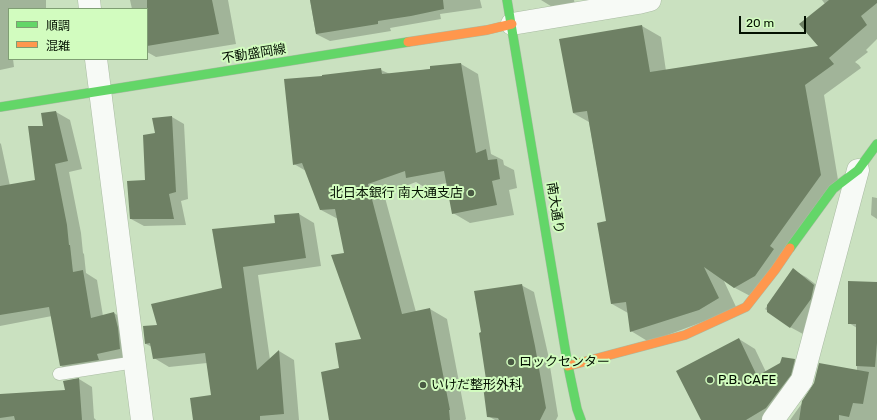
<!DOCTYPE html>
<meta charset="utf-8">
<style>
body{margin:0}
#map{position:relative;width:877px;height:420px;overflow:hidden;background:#cae1c0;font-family:Rubik,"Noto Sans JP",sans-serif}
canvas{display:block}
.legend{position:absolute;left:8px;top:8px;width:140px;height:52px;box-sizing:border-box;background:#d2fcbf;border:1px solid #7f9e73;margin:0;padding:5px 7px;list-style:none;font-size:12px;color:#031000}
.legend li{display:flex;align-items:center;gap:8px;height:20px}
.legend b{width:20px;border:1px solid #7f9e73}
.scale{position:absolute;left:739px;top:16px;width:67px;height:18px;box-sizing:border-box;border:2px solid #031000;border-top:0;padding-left:5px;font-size:12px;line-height:14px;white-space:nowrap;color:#031000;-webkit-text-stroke:3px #d2fcbf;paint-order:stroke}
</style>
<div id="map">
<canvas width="877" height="420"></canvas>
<ul class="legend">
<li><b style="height:5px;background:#63d668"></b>順調</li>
<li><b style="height:5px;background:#ff974d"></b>混雑</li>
</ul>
<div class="scale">20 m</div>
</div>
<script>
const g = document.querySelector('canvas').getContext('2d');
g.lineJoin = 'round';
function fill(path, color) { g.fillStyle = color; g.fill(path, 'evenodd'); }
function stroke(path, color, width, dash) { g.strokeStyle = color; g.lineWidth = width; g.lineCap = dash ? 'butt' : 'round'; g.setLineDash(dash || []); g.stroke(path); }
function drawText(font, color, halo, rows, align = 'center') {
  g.font = font + ' Rubik,"Noto Sans JP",sans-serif'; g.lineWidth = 4; g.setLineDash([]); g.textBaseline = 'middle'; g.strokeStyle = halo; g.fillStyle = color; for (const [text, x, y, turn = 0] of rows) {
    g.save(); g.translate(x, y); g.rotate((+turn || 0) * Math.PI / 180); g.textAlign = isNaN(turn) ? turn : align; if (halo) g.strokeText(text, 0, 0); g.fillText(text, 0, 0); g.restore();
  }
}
fill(new Path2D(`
 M0,0H46V9H9V59H13L14,67L0,70Z
 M130,0H228L236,44L156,57L147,52V9H132Z
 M310,0H480L482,8L440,14L441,19L390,28L391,31L330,41L316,34Z
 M541,0H574L575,5L554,8Z
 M822,0H877V39L866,50L868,52L855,62L859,65L861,68L824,95L839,186L754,298L735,288L723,279L737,309L649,342L631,331L628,313L612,304L607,222L589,122L573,113L642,26L661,37L666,71L820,46L825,4Z
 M461,64L478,74L491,154L503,160L504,165L514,170L517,188L509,190L514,215L470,223L453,213L447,183L424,187L416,182L384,194L416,312L430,309L447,319L466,419L465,420H330L341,369L362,340L346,254L338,219L321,210L306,171L294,164L323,77L381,70L390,74L431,69Z
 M56,112L70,120L82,169L69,172L81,233L83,253L84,254L86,273L97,280L103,316L114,313L128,322L134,357L75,374L61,366L52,316L0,326V143L1,144L10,186L36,181L44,127Z
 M172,117L184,124L188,199L181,201L186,225L144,226L131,219Z
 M872,197L877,198V219L871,215Z
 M299,214L314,223L321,266L258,275L270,360L279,351L294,360L299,420H194L212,396L207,363L169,367L154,358L152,347L146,344L158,326L223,289L276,223Z
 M793,270L806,277L827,293L823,306L803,334L790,327L765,309Z
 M877,283V420H790L813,388L857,371V328L849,323Z
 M521,285L534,292L548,354L558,416L556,420H495L488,416V386Z
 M739,339L755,349L766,372L794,360L811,369L778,420H702Z
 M79,379L92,387L94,418L96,420H0V395L66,391Z`), '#0003');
fill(new Path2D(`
 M147,0H212L219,34L147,46Z
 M310,0H443L444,9L411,16L378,21V24L316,34Z
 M829,0H877V3L861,16L867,25L829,58L834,64L805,85L821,175L770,246L774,249L755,276L734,288L704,267L719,298L699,310L630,332L626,302L611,304L597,223L606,221L587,111L573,113L559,39L642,25L650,72L818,46L799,24Z
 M461,63L476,153L486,149L488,160L497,159L500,179L492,181L497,205L452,214L444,171L406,178L405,171L368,184L402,314L430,308L450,410H449L450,420H329L321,372L339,368L335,343L361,339L331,255L344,253L335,209L320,210L302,163L293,165L284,79L322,76V75L381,68L382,74L430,69V66Z
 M56,111L68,161L55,164L67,225L69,245H70L73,272L83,270L91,318L114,312L118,328L120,349L97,354L99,360L60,366L49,307L0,315V186L35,180L28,126H43L41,113Z
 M172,116L176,192L169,194L174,219H130L127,181L145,180L143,135L155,133L152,118Z
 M299,213L306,258L243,267L257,370L279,350L284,414L260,416V420H193L190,398L211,395L205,353L153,359L150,343L145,344L143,326L157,325L151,304L222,288L212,229L275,223L274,215Z
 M793,268L814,285L811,299L790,328L767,312V305Z
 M848,281L877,282V343L875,367L856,366V324H848Z
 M522,284L535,346L546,408L540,420H499L498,418L487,417L483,386H487L479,333L481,332L474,291Z
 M739,338L757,376L780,363L782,357L795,359L791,375L766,408L746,420H701L676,371Z
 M819,363L869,372L863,404L853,403L849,417L839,415V420H799L802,401L814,383Z
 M79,378L82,420H15L14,416L0,418V394L65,390L63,381Z`), '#6e8064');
const lane = new Path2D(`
 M59,374L135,362`);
const street = new Path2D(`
 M89,0L90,9
 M512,24L638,3L650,0
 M96,59L142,420
 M773,420L802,380L858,170`);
const fast = new Path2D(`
 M507,0L568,366L577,409L581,420
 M0,107L408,42
 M790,248L833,189L858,170L877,144`);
const slow = new Path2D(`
 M408,42L487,30L512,24
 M568,366L685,335L746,307L775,270L790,248`);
stroke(lane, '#a9bba2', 13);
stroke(street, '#a9bba2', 23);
stroke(fast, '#a9bba2', 10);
stroke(slow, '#a9bba2', 10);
stroke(lane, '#f7faf6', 12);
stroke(street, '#f7faf6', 22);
stroke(fast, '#63d668', 9);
stroke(slow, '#ff974d', 9);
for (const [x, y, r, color] of [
 [471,193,4,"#495943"],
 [511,362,4,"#495943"],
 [710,380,4,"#495943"],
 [423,385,4,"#495943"]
]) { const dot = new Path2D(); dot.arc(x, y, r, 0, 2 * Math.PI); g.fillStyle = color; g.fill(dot); stroke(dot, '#d2fcbf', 1.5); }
drawText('13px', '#031000', '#d2fcbf', [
 ["不動盛岡線",254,54,-9],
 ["南大通り",555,208,81]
]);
drawText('13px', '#031000', '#d2fcbf', [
 ["北日本銀行 南大通支店",463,193,"right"],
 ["ロックセンター",519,362],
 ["P.B. CAFE",718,380],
 ["いけだ整形外科",431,385]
], 'left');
</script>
